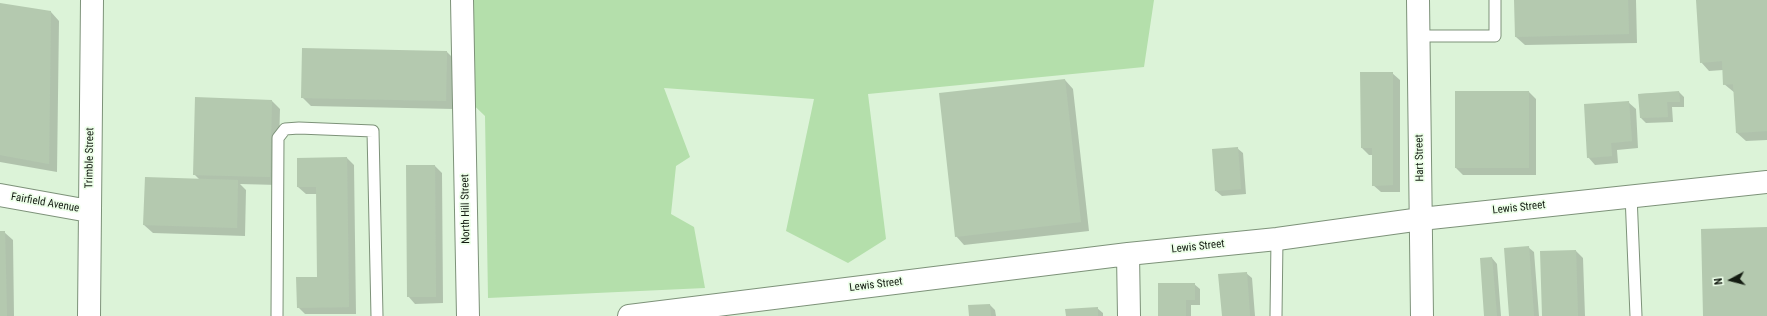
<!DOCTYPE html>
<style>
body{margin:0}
#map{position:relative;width:1767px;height:316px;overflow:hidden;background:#dcf3d8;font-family:"Roboto Condensed",sans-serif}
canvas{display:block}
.north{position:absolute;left:1711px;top:260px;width:40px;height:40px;-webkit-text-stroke:3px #edffe9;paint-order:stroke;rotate:263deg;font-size:11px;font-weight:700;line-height:16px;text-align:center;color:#131b11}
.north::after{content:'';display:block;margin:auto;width:14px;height:18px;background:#131b11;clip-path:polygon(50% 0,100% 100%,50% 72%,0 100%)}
</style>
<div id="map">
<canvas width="1767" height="316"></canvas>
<div class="north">N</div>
</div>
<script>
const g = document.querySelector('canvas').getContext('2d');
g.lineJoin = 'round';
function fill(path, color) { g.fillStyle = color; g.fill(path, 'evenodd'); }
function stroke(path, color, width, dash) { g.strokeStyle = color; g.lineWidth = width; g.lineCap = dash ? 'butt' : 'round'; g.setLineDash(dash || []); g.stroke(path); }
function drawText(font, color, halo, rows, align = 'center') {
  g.font = font + ' "Roboto Condensed",sans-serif'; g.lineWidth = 3.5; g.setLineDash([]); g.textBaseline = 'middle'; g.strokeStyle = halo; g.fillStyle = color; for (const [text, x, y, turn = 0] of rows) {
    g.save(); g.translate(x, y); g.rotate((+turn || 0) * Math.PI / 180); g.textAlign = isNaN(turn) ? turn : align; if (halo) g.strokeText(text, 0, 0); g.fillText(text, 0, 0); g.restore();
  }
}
fill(new Path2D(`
 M456,0H1154L1144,67L868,94L886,239L848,263L786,231L814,99L664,88L690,157L676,166L671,214L694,227L705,288L488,298L485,116L460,92Z`), '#b4dfab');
fill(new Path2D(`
 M1515,0H1636L1637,43L1525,45L1516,37Z
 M1697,0H1767V140L1746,141L1737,133L1735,93L1724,84L1723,70L1709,71L1701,62Z
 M0,4L51,12L59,21L57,172L0,162Z
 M447,52L455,60L454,109L311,106L302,97Z
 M1392,73L1400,80V192H1381L1373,185V155H1369L1362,148Z
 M1065,80L1073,89L1089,231L964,245L956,236Z
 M1529,92L1536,99V175H1463L1456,168Z
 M1679,92L1684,97V107H1672L1673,122L1646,123L1641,118L1639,94Z
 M272,101L280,109L278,185L240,184L246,190L245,236L153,233L144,225L200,180L194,174Z
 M1628,102L1636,109L1638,148L1617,150L1618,163L1595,165L1588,157Z
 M1237,148L1243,153L1246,194L1222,196L1216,191Z
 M347,158L354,165L356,314H305L298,307L318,278L317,194H306L298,187Z
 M435,166L442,173L443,303L415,304L408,296Z
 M0,232H4L13,240L14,316H0Z
 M1528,247L1534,252L1539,316H1510Z
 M1576,251L1583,258L1585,316H1543Z
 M1492,258L1497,264L1501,316H1485Z
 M1246,273L1252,278L1255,316H1223Z
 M1194,284L1200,289V305H1191V316H1159Z
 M990,305L995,310L996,316H970L969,306Z
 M1097,308L1103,313V316H1067Z`), '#0003');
fill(new Path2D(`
 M1514,0H1628L1629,34L1515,37Z
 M1696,0H1767V131L1736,133L1733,84L1723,85L1722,61L1700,63Z
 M0,3L51,11L49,164L0,155Z
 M302,48L447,51L446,101L301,98Z
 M1360,72H1393V185L1372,186V148H1361Z
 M1065,79L1081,222L955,237L939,93Z
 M1455,91H1529V168H1455Z
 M1679,91L1680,102H1667L1668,117L1640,118L1638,94Z
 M195,97L272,100L270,177L193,175Z
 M1629,101L1632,141L1611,143L1612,156L1587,158L1584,104Z
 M1238,147L1241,189L1215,191L1212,149Z
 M347,157L349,307L297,308L296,277H317L316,187H297V158Z
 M406,165H435L436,297H407Z
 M145,177L238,180L237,228L143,225Z
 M1767,227V316H1703L1701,229Z
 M0,231H5L7,316H0Z
 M1529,246L1534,316H1509L1504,248Z
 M1576,250L1578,316H1542L1540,251Z
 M1492,257L1497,316H1484L1480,258Z
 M1247,272L1250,316H1222L1218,274Z
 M1158,283H1195V300H1186V316H1158Z
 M990,304L991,316H969L968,305Z
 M1098,307V316H1066L1065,309Z`), '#b4c9af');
const lane = new Path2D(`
 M1419,36H1495V0
 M1631,195L1636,316
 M277,316L278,138L285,129L299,128L373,131L377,316
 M1276,316L1277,239`);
const street = new Path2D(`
 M462,0L468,316
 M1418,0L1422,316
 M0,195L89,211
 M1128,254L1129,316
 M89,316L92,0
 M629,316L1128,254L1277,239L1421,219L1767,182`);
stroke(lane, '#7d9279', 13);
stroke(street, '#7d9279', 24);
stroke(lane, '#fff', 11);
stroke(street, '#fff', 22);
drawText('11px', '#131b11', '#edffe9', [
 ["Trimble Street",90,158,-89],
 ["Hart Street",1420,158,-91],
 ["Fairfield Avenue",45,203,10],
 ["Lewis Street",1519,208,-6],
 ["North Hill Street",466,209,-91],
 ["Lewis Street",1198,247,-6],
 ["Lewis Street",876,285,-7]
]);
</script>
